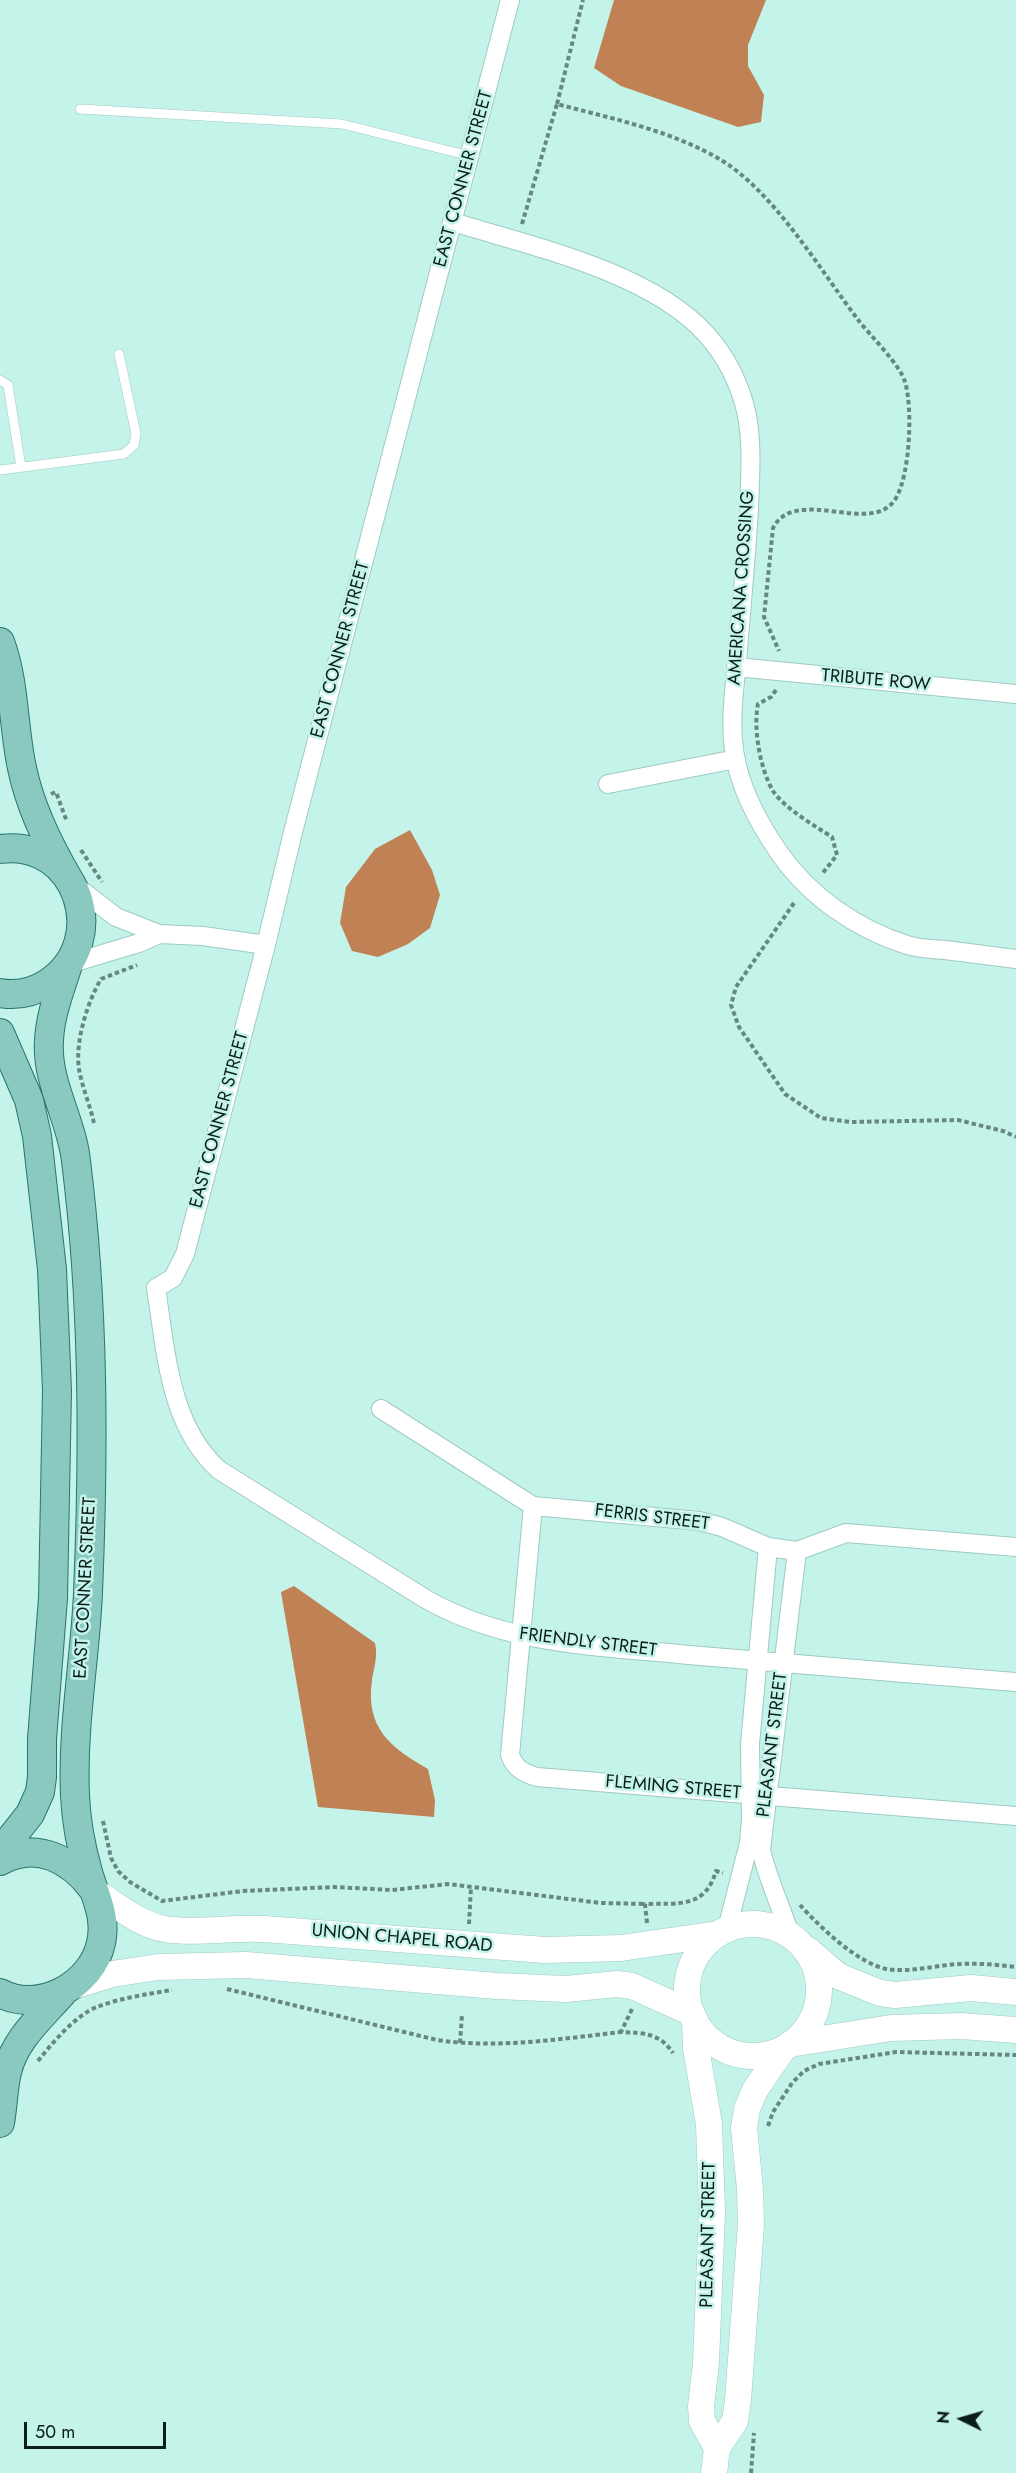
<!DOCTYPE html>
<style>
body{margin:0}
#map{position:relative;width:1016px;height:2473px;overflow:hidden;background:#c4f3ea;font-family:Jost,sans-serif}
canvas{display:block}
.north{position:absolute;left:932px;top:2389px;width:60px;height:60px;-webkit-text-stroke:4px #c4f3ea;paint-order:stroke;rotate:275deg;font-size:16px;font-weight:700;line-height:24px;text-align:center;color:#0b1d1a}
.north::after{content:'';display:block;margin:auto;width:21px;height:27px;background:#0b1d1a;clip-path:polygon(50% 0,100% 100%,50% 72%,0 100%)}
.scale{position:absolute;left:24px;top:2422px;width:142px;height:27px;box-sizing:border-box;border:3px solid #0b1d1a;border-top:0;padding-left:8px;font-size:18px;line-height:21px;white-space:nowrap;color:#0b1d1a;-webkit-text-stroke:4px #c4f3ea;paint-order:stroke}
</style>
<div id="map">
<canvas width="1016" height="2473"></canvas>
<div class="north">N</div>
<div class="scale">50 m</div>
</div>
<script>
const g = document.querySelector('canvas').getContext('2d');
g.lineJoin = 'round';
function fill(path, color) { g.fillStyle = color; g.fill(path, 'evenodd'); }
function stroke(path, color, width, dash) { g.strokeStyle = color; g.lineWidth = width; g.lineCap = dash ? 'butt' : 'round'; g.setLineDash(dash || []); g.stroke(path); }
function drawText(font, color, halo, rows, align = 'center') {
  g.font = font + ' Jost,sans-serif'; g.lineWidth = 5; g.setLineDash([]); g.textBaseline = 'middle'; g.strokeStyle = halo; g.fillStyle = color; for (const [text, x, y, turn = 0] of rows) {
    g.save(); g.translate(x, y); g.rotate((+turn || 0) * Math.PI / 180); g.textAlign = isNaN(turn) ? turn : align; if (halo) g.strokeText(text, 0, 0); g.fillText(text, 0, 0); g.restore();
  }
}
fill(new Path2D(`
 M614,0H766L748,45V66L764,95L761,122L738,127L621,86L594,68Z
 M410,830L432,870L440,895L430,928L408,944L378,957L352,951L340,923L346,887L375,849Z
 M294,1586L375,1643C378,1657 374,1667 372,1680C365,1728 391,1748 428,1769L435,1800L434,1817L318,1807L281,1592Z`), '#c08254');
const lane = new Path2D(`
 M80,109L342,124L470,156
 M0,380L8,385L21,467
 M0,470L124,454L134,445L136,434L119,354`);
const street = new Path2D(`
 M510,0L293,832L266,945L185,1254L173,1278L156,1288C166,1351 169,1425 219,1470L424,1598C504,1645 598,1646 689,1655C798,1665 907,1673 1016,1682
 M453,222C531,246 650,272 706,334C726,356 739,382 746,411C753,442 750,477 749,509C746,560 741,611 737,662C734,691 730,721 734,750C739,787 759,824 780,854C810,897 857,929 907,945C919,949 933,949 945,950C969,953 992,956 1016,959
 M736,667L1016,694
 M608,784L736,759
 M73,884L116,917L159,934L203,936L266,945
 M69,964L139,943L159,934
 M381,1409L533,1506L699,1521L722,1527L768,1547L797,1551L846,1533L1016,1547
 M533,1506L510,1755C515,1769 524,1773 537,1777L1016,1816
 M727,1929L749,1843L751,1818L750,1744L768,1547
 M790,1935C781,1906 768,1880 761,1850L797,1551`);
const secondary = new Path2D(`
 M95,1892C117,1905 140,1925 165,1929C194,1934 233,1927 264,1929L545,1950L621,1948L718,1934
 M687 1990a66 66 0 1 1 132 0a66 66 0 1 1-132 0Z
 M808,1950L838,1976L880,1993L895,1995L971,1988L1016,1992
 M69,1987L112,1974L158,1967L246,1965L497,1986L566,1989L617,1984L632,1986L692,2013
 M695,2020L696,2048L709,2124L712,2212L706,2363L701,2406L702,2421L717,2448
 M790,2044L891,2028L961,2026L1016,2030
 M714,2473L717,2448L735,2421L738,2400L751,2224L750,2189L744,2128L747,2109L755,2090L783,2049`);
const primary = new Path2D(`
 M0,642C15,682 13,727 22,768C30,807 48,844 68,878
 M0,849C77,838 112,941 48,983C34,992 17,996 0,993
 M0,1033L29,1100L37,1136L52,1269L57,1391L53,1598L42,1739V1777L40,1792L30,1814L0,1852
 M0,1861C37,1841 70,1859 93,1889
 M0,1993C39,2014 92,1985 101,1943C107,1917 95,1896 88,1872C81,1847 76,1821 75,1795C72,1727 85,1660 88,1593C94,1449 94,1304 76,1161C72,1121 46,1082 49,1041C50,1015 60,990 68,965
 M0,2123C3,2106 3,2089 7,2072C15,2038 43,2016 65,1990`);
stroke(lane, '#9ecbc3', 10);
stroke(street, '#9ecbc3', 20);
stroke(secondary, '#9ecbc3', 27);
stroke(primary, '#2a756b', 30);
stroke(new Path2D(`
 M557,104L583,0
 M522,224L557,104C610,118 668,130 716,157C772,188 820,270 859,321C870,335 901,366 905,382C913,408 910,474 896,498C873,538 796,484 773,528L764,617L779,651
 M776,690L771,697L758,704C753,728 760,769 773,791C784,808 815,826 832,837L837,855L822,874
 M51,794L56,792L67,822
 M81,850L102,882
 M794,903L736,987L731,1005L739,1027L785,1094L821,1118L851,1122L958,1120L1003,1131L1016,1137
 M94,1123C90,1105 82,1087 79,1069C75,1042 87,1003 101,979L137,965
 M103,1821L111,1858L118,1871L130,1882L162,1901L243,1891L334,1887L392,1890L448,1884L601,1903L645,1904
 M800,1905C820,1927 856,1962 886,1969C910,1973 936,1965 960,1964C979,1963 998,1965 1016,1967
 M647,1923L645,1904C678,1903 705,1909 716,1871L723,1873
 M469,1924L471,1887
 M227,1989L437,2040C497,2049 560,2039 621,2032
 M632,2009L621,2032C643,2033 660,2033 673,2053
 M460,2043L462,2014
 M38,2061C52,2043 76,2015 97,2007C120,1998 148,1994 172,1990
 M768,2126L773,2112L792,2083L804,2071L819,2064L896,2052L1016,2055
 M751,2473L754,2433`), '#678882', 4, [4.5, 3]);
stroke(lane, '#fff', 9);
stroke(street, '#fff', 18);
stroke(secondary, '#fff', 26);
stroke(primary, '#89c9c0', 28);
drawText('18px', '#0b1d1a', '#c4f3ea', [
 ["EAST CONNER STREET",464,179,-75],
 ["AMERICANA CROSSING",742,588,-86],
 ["EAST CONNER STREET",341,650,-75],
 ["TRIBUTE ROW",876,681,5],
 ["EAST CONNER STREET",220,1120,-75],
 ["FERRIS STREET",652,1518,7],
 ["EAST CONNER STREET",86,1588,-87],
 ["FRIENDLY STREET",588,1643,7],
 ["PLEASANT STREET",773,1745,-83],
 ["FLEMING STREET",673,1788,5],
 ["UNION CHAPEL ROAD",402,1939,5],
 ["PLEASANT STREET",709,2235,-89]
]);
</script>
